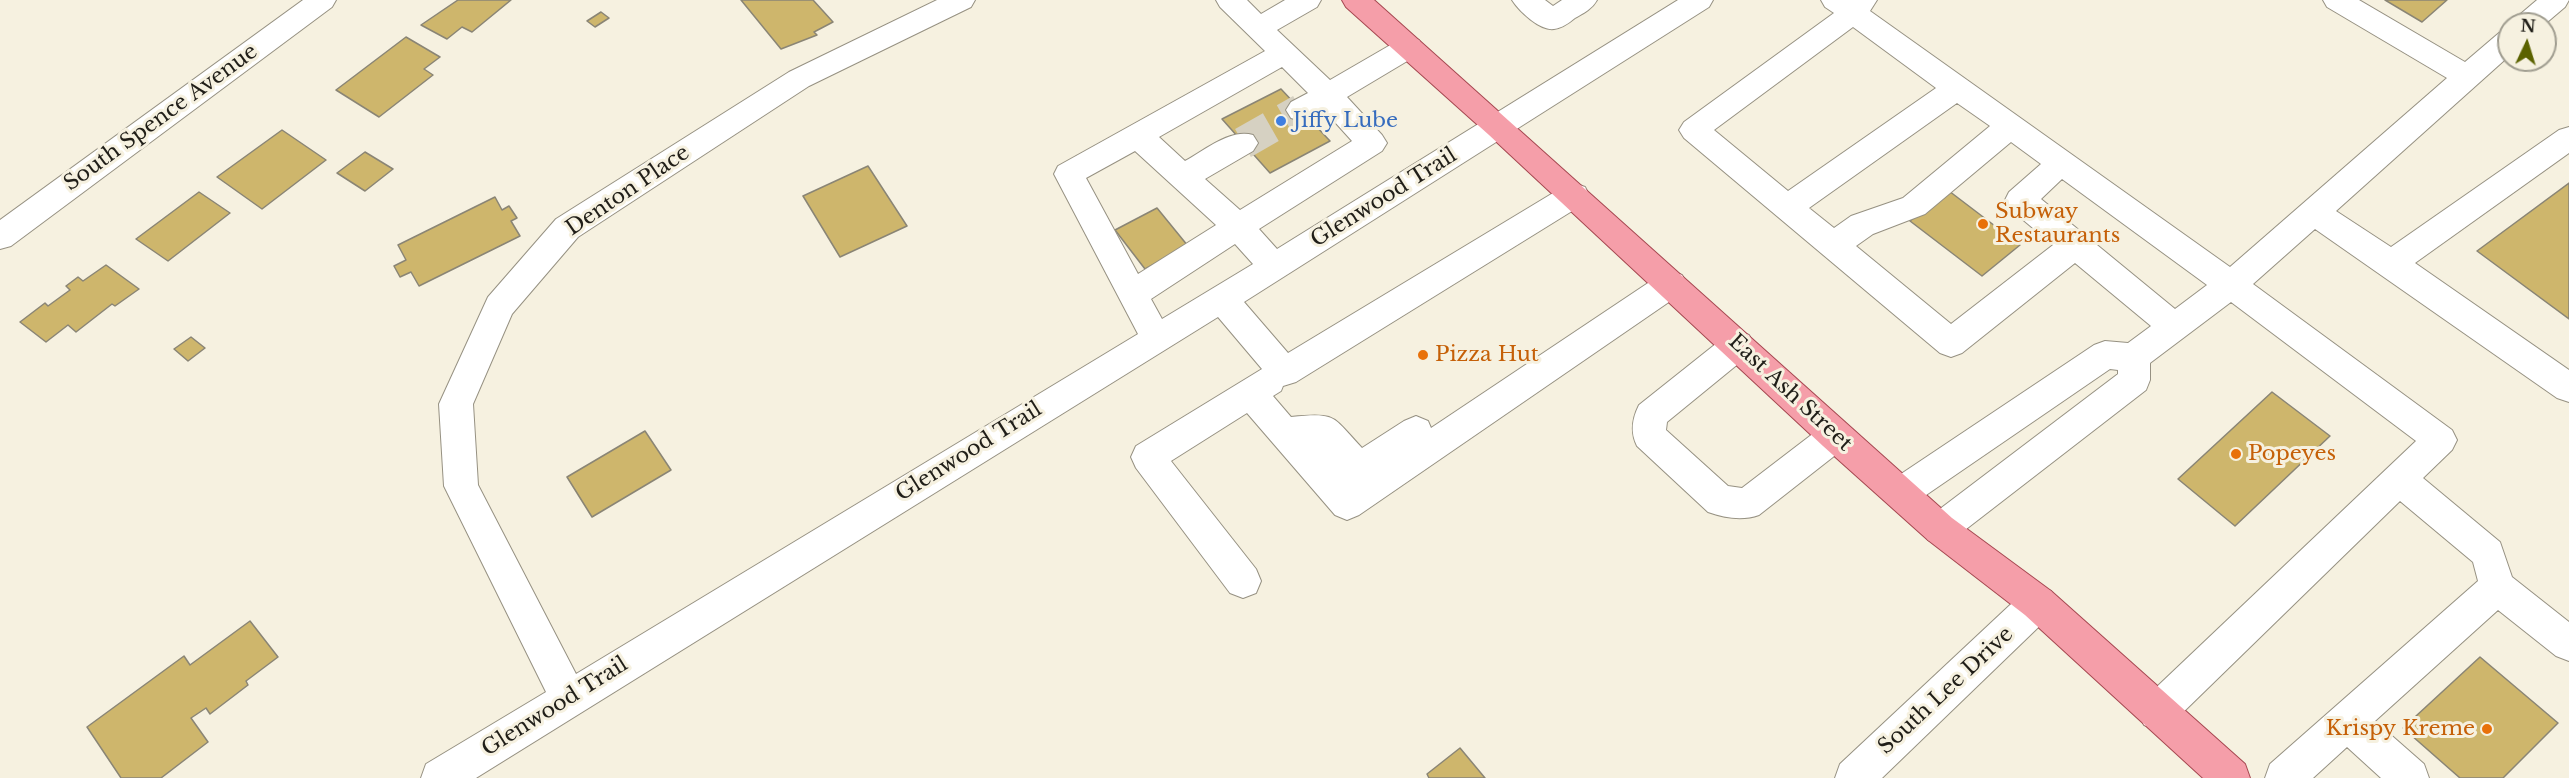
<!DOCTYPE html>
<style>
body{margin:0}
#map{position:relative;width:2569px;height:778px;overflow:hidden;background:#f6f1e0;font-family:"Libre Baskerville",serif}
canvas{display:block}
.north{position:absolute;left:2497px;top:12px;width:60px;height:60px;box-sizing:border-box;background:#f6f1e0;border:2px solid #a09d90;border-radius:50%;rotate:4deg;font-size:16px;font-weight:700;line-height:24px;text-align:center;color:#201e18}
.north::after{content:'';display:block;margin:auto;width:21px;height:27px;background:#5b6200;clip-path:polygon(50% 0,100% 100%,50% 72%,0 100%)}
</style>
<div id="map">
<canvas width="2569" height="778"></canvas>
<div class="north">N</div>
</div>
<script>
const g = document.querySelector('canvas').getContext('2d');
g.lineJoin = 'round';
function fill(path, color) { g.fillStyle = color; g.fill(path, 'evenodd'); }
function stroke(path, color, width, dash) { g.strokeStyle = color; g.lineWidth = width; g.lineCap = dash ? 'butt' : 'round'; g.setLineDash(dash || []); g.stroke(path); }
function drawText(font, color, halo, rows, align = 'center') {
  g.font = font + ' "Libre Baskerville",serif'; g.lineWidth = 6; g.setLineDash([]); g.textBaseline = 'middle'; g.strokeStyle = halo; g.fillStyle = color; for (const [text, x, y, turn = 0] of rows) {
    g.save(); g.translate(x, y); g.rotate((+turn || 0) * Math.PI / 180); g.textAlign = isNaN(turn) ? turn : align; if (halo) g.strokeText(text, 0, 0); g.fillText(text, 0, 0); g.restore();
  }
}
const building = new Path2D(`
 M458,0H511L472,32L462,27L447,39L421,25Z
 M741,0H813L833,22L814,32L817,35L781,49Z
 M2385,0H2447L2422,22Z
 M601,12L609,18L595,27L587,21Z
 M406,37L440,57L424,69L433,75L379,117L336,90Z
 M1281,89L1330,141L1270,173L1222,119Z
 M282,130L326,160L262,209L217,177Z
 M365,152L393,169L365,191L337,173Z
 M868,166L907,226L840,257L803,196Z
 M2569,183V319L2477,251Z
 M1949,191L2020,245L1982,276L1910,221Z
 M199,192L230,213L168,261L136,239Z
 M495,197L502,210L509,206L517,218L511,221L520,236L419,286L411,272L400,277L394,266L406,260L398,245Z
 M1157,208L1188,246L1145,269L1115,230Z
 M106,265L139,289L115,306L112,304L76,332L68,325L46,342L20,322L45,303L48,306L70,290L66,286L78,277L83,281Z
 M191,337L205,348L188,361L174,349Z
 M2272,392L2330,436L2235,526L2178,479Z
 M645,431L671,470L592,517L567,477Z
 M250,621L278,657L246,681L248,685L210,714L206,708L191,718L208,742L161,778H121L87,727L184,656L190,665Z
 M2480,657L2558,723L2503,778H2460L2403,728Z
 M1460,748L1485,778H1429L1427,774Z`);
fill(building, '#ceb66c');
stroke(building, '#8a8575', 1.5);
stroke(new Path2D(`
 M1243,143L1301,110`), '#d6d1c2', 32, [32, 16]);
const minor = new Path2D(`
 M303,0H336L332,7L11,246L0,249V220Z
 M937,0H975L971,7L809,86L578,237L512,314L473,404L478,485L576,674L1138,334L1054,174L1058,166L1265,51L1220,7L1216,0H1247L1261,14L1285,0H1321L1317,7L1277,30L1330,80L1399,40L1409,37L1419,40L1423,47L1419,54L1347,97L1382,135L1387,143L1382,151L1259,229L1277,249L1678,0H1713L1709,7L1244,302L1288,353L1563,187L1574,183L1585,187L1589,195L1585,203L1296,382L1283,386L1281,391L1273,396L1291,417C1337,412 1332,416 1362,448L1404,421L1416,416L1428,421L1431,428L1660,275L1671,271L1682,275L1687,284L1682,293L1359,515L1347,520L1335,515L1247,413L1171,461L1256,569L1261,581L1256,593L1243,598L1230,593L1136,468L1131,457L1136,446L1262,369L1218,317L476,778H421L426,764L546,692L444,486L439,404L488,297L556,219L789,72ZM1282,67L1308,93L1291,102L1286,110L1291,118L1301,121L1324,110L1352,141L1240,210L1205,179L1253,151L1258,143L1253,135C1231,128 1205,150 1185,161L1159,137ZM1135,151L1216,225L1138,274L1086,178ZM1235,244L1253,264L1162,319L1151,299Z
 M1512,0H1545L1553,6L1562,0H1597C1592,9 1584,13 1575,18C1569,23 1562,28 1554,29C1540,31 1519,11 1512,0Z
 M1821,0H1877L1870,11L2230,267L2447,78L2327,7L2323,0H2359L2465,62L2499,33L2509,30V56L2336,211L2391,247L2559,130L2569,127V153L2415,263L2569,370V402L2557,398L2315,229L2253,284L2452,430L2457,440L2452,450L2423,478L2500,542L2512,577L2569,622V661L2556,656L2498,610L2375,721L2424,764L2429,778H2381L2347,747L2313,778H2265L2270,764L2478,581L2473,562L2400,501L2170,725L2157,730L2144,725L2138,712L2144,699L2416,441L2231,302L2150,363V380L2146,390L1952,540L1940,545L1928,540L1923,529L1928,518L2118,374V370L2110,369L1913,504L1901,508L1889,504L1884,493L1889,482L2094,345L2105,341L2128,343L2151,326L2075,263L1962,353L1951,357L1940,353L1684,138L1679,130L1684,122L1834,13L1825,7ZM1853,27L1936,88L1788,191L1714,130ZM1957,103L1990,126L1903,198L1851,216L1834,228L1809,208ZM2011,142L2041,164L2009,192L2005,200L2009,208L2053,245L1951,324L1856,246L1873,234L1925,214ZM2062,179L2207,285L2175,309L2041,199Z
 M2537,0H2569L2565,7L2545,24H2513L2517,17Z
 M1738,331L1749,335L1754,345L1749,355L1667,422L1666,430L1728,486L1742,488L1823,426L1835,421L1847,426L1852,436L1847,446L1759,515C1742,521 1725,518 1708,512L1637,446C1630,432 1632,419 1639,405L1727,335Z
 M2038,586L2051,591L2056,603L2051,615L1882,778H1835L1840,764L2025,591Z`);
const major = new Path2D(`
 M1342,0H1374L1952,518L2051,591L2245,764L2250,778H2203L2025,615L1928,540L1823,446L1489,135L1346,7Z`);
stroke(minor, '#969182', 2);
stroke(major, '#a64851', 2);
fill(minor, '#fff');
fill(major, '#f59ea9');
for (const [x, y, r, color] of [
 [1281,121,6,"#3f7fe0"],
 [1983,224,6,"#e8710a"],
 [1423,355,6,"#e8710a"],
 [2236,454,6,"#e8710a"],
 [2487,729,6,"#e8710a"]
]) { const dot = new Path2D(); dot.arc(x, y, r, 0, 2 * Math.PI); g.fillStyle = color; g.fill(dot); stroke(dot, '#f6f1e0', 2); }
drawText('21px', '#201e18', '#f6f1e0', [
 ["South Spence Avenue",161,118,-36],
 ["Denton Place",628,191,-34],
 ["Glenwood Trail",1384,198,-32],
 ["East Ash Street",1790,393,43],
 ["Glenwood Trail",969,452,-32],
 ["South Lee Drive",1946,691,-43],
 ["Glenwood Trail",555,707,-32]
]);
drawText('21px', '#366cbe', '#f6f1e0', [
 ["Jiffy Lube",1293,121]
], 'left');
drawText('21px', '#c56008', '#f6f1e0', [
 ["Subway",1995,212],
 ["Restaurants",1995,236],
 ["Pizza Hut",1435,355],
 ["Popeyes",2248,454],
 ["Krispy Kreme",2475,729,"right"]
], 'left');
</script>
